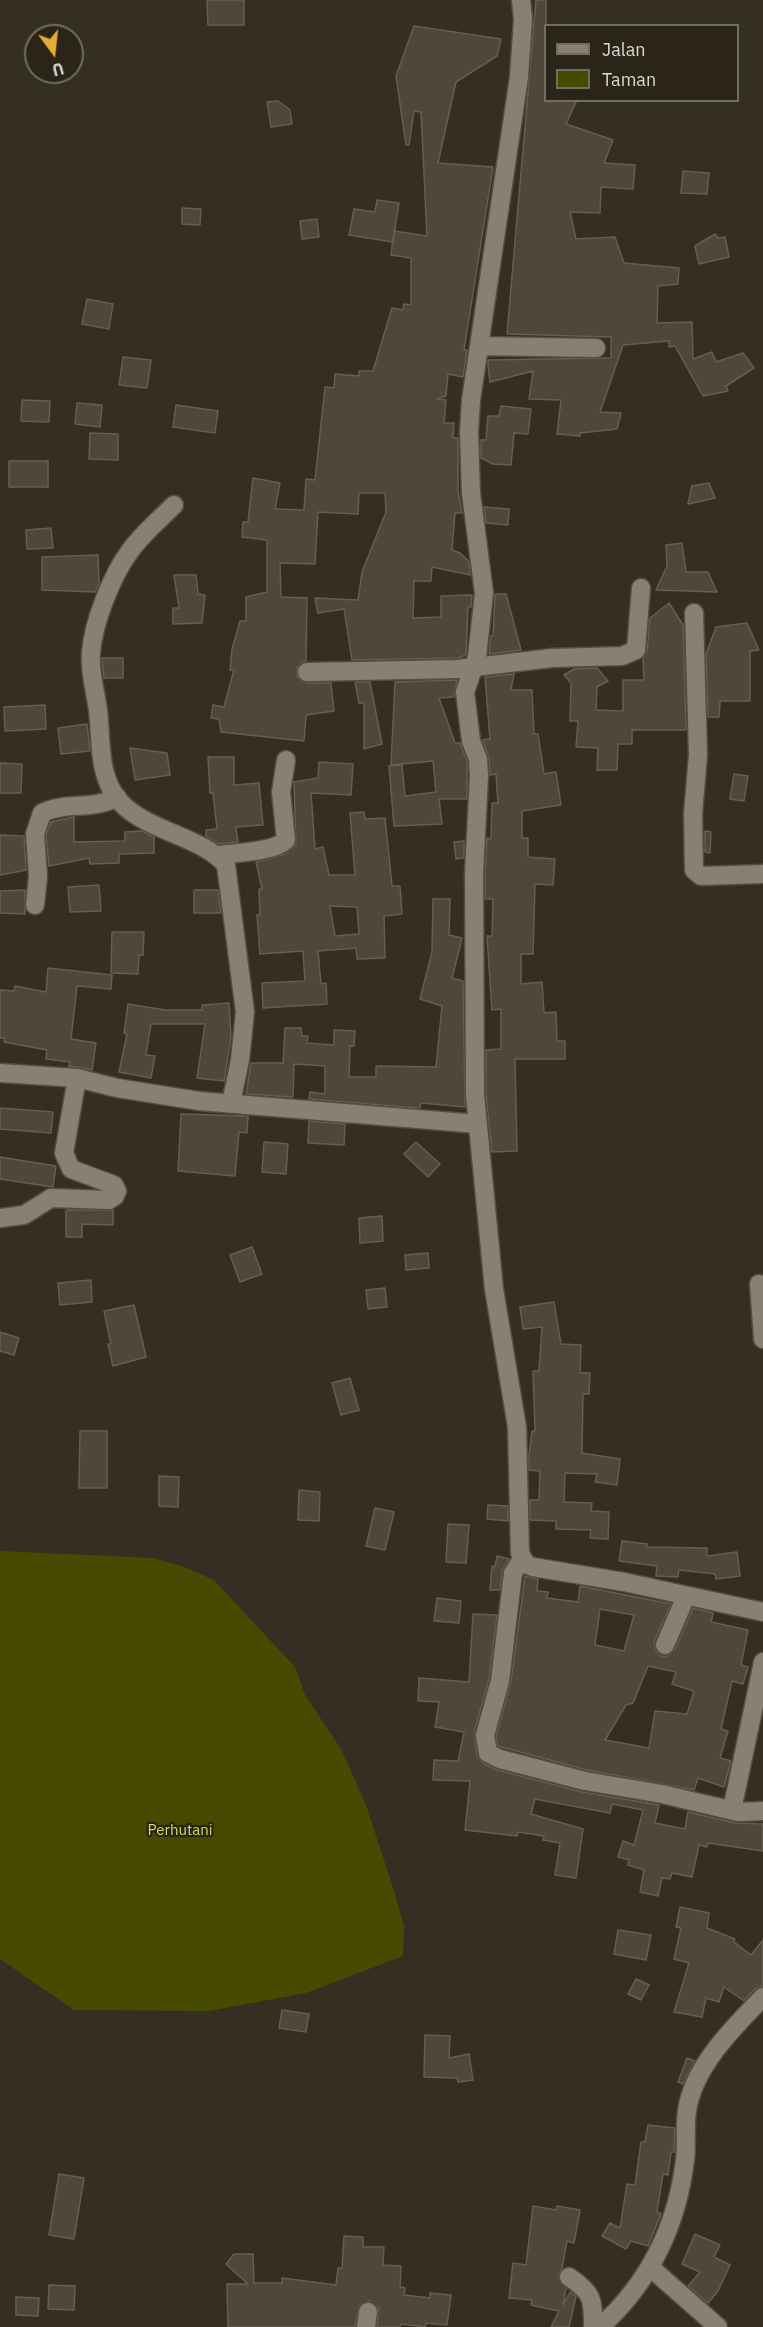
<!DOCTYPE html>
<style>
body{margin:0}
#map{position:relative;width:763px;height:2327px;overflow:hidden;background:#352f23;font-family:"IBM Plex Sans",sans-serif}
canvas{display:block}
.legend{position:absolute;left:544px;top:24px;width:195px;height:78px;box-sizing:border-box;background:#2b2519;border:2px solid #726d63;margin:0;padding:8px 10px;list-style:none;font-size:18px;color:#ddd9d1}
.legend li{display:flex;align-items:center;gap:12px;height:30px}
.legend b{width:30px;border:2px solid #726d63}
.north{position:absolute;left:24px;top:24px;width:60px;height:60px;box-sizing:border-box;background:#2b2519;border:2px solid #726d63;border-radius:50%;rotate:165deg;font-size:16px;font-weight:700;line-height:24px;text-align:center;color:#ddd9d1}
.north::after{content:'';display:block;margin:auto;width:21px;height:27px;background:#e2af34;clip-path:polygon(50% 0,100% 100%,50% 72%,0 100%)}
</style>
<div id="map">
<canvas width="763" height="2327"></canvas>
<ul class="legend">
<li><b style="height:8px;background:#888072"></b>Jalan</li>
<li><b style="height:16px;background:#464b01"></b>Taman</li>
</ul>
<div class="north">U</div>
</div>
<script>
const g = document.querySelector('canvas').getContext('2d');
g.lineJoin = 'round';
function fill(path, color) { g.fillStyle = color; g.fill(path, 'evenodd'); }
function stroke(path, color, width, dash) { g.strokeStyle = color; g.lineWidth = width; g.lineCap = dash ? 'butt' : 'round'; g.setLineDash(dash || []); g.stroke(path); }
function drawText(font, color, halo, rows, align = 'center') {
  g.font = font + ' "IBM Plex Sans",sans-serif'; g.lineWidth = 4.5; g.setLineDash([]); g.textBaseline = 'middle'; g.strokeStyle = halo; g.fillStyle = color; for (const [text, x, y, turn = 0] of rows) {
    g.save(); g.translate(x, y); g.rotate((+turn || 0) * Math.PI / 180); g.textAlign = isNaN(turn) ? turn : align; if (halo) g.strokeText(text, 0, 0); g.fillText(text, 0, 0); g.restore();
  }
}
fill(new Path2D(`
 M0,1551L154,1558L184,1567L214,1580L295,1667L305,1695L341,1749L366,1805L396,1897L404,1927L403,1956L306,1993L209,2011L74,2010L0,1959Z`), '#464b01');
const building = new Path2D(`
 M207,0H244V25H208Z
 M536,0H546V100H577L566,124L613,140L604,163L635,165L633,189L601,187L600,213L570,212L576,239L615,237L624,263L679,268L678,284L658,286L657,323L692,322L693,359L712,352L716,362L743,353L754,368L726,386L728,391L703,396L675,346L669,347V341L623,345L600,412L621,413L617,429L580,433V436L557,434L561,400L529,399L533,371L490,382L488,365V360L611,358V337L507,334Z
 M414,26L501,39L497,56L456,82L438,163L493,167L464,350H467L463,377L448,374L446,396L437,399L446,400L444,423H454L453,438H458V491L462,513H455L452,550L460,553L469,562L470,575L432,567L431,581H414L413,618L441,617V596L472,595L471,607H468L466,655L457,658L352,660L344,609L318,613L315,598L358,600L362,572L386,512L385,493H359L358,514L318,512L315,564L280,563L281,597L307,598L306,661L297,667V677L307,683H331L334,711L306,715L304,741L221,732L219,719L211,718L213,705L224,707L234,670H230L232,649L240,621H246V597L267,592V540L242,537L243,522H248L253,478L280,483L275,509L304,510L306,479L315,480L325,387L334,388L335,374L359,376V371H373L392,308L403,310L404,304L411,305V258L391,255L394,231L427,236L421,112L414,111L409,145H406L396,76Z
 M278,101L290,110L292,124L271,127L267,102Z
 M683,171L709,173L707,194L681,193Z
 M377,200L399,203L393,242L349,235L354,209L375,212Z
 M182,208L201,209L200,225L182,224Z
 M317,219L319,237L302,239L300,221Z
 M715,234L718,238L725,237L729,257L699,264L695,246Z
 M87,299L113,304L109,329L82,324Z
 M123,357L151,360L147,388L119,385Z
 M22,400L50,401L49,422L21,421Z
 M77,403L102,405L100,427L75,424Z
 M176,405L218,411L215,433L173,427Z
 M501,406L531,409L528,434L514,433L511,465L493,464L481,458V440H486L488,416H499Z
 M90,433L118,434V460L89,459Z
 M9,461H48V487H9Z
 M709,483L715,498L688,504L692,486Z
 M484,507L509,509L508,525L486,523Z
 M51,528L53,548L27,549L26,530Z
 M682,543L686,572H708L717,592L656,590L667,566L666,545Z
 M98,555L99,584L95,592L42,590V557Z
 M174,575H196L198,594L205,595L202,623L173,624V608H179Z
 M495,594H506L521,650L489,654L491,636H493Z
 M669,603L683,625L686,730H632V744H618L617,770H597L598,748L576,747L578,721H570L571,683L564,675L574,669L597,668L608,681L597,687L596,710L623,711V680H644L643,658L647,651L650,618Z
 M747,623L759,650L750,651V701H720L719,717H708L706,654L716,627Z
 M102,658H123V678H104Z
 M514,674L511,690H532L534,734H538L544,774L556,772L561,805L522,811V838H528V857L555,859L553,885L535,884L533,954H521V984L542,982L544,1013L556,1012L557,1041H565V1059H515L517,1151L492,1152L486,1094V1050L501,1049V1009L492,1010L487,936H492L493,899H485V874L487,838L491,839L492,803H498L496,774L490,775L489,758L483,740L490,739L485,677Z
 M457,680L454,697L439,698L455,743H460L467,761V799H439L442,824L394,826L389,766L402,765L405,796L436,792L433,761L391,765L395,682Z
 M355,682H370L382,744L364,749V703H359Z
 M45,705L46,729L5,731L4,707Z
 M87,724L90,751L61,754L58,728Z
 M130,748L167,753L170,775L135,780Z
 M208,757H234V785L259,783L263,825L236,827L238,842L218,844L206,836V830L217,829L213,793H210Z
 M319,762L353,764L351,795L311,793L315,849L323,847L329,875H355L350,813L364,812L365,819L385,818L392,886H400L402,914L384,916L385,958L357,959L356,948L318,951L321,984L326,983L327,1004L263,1008L262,983L305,981L303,951L260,954L257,915H260L259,889H262L256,862L285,854L296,845L294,782L318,778ZM330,906L357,907L359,934L335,936Z
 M0,763L22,764L21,793H0Z
 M734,774L748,776L744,801L730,799Z
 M74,817V842L125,841V832L142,831L154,837V853L119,854V863L90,864L89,858L49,866L46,835L51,822Z
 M705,831L711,832L710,853L705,852Z
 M0,835L24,836L26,870L0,875Z
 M464,841V858L456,859L454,842Z
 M99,885L101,911L70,912L68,887Z
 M25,890V914L0,913V891Z
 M194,890H218L221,913H194Z
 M433,899H450L449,935L462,938L452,978L463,981L465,1107L421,1103L420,1108H417L309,1099L310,1092L325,1094V1066L294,1064L293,1097L246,1094L251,1063H283L285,1028H301L302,1036H308L307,1043L334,1045V1030L355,1031L354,1046H350L349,1077H376V1066L436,1067L442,1006L420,999L432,952Z
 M112,932H144L143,955H139L138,974L111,973Z
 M48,968L112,975L111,989L77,986L71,1039L96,1043L92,1070L69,1066L70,1062L46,1059L47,1050L4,1042L5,1038H0V990L14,991L15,986L46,992Z
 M229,1003L231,1036L224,1081L197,1078L205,1024H151L146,1055L155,1056L151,1078L119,1072L127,1034L124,1033L128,1004L165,1010H202V1005Z
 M0,1108L53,1112L51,1133L0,1129Z
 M181,1114L248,1116L247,1133L239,1132L235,1176L178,1171Z
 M309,1121L345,1124L344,1145L308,1143Z
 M264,1142L288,1144L286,1174L262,1172Z
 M416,1142L440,1164L428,1177L404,1154Z
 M0,1157L56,1166L53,1187L0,1179Z
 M66,1210H113V1225L82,1224V1237H66Z
 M382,1216L383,1241L360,1243L359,1218Z
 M252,1247L262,1274L240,1282L230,1255Z
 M428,1253L429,1268L406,1270L405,1255Z
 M91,1280L92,1302L60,1305L58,1283Z
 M385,1288L387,1307L368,1309L366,1290Z
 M554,1302L561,1344L581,1345L580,1373H590L589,1394H583L582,1453L620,1459L617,1485L595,1482L597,1474L565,1473L564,1502L592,1503L591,1511L609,1512L608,1539L590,1538L591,1530L556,1529V1521L530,1520V1500H539L540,1471L529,1470V1456L532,1431H535L533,1371H539L542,1327L523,1329L520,1307Z
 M134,1305L146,1357L113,1366L108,1344H111L104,1311Z
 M0,1332L19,1338L14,1355L0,1351Z
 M350,1378L359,1410L341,1415L332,1383Z
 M80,1431H107V1488H79Z
 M159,1476L179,1477L178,1507L159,1506Z
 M299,1490L320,1492L319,1521L298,1520Z
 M488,1505L508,1506V1521L487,1519Z
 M375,1508L394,1512L385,1550L366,1546Z
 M448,1524L469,1525L466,1563L446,1562Z
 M622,1541L647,1544V1547L707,1548V1556L737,1552L740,1576L716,1579L715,1574L679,1570L678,1577L656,1576L657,1566L619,1561Z
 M497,1556L509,1559L502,1571L500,1590H490L492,1566L495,1567Z
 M525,1576L538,1579L537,1591L548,1592L547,1598L578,1602L580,1586L671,1604L654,1641L656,1651L661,1656H667L675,1650L693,1608L713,1613L711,1622L748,1630L741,1665L748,1667L743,1684L732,1681L721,1729L728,1731L720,1758L731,1761L724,1787L698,1778L694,1790L587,1770L498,1746L496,1736L511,1682ZM600,1609L634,1615L624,1651L595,1645ZM648,1666L676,1672L672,1684L694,1691L687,1714L655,1711L649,1748L605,1740L626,1705L633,1703Z
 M437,1598L461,1601L459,1623L434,1621Z
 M473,1614L497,1615L489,1679L474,1732L477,1755L483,1763L497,1770L582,1792L659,1805L655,1823L685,1829L688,1812L735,1823L763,1824V1851L708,1843L707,1847L699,1845L692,1877L672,1873L670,1879L662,1878L658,1896L640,1892L644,1870L628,1865L629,1860L618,1857L623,1841L634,1845L643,1810L612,1804L610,1813L535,1799L531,1814L583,1829L576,1878L555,1875L560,1843L543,1840L544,1836L518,1832L517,1836L465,1830L470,1781L433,1780L434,1760L458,1761L464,1732L435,1727L439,1702L418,1701L419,1678L469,1682Z
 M680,1907L709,1913L707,1928L735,1939L734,1942L751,1955L763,1940V1986L755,1989L744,2001L724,1987L719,2002L706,1998L702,2017L674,2012L689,1963L674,1959L681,1928L676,1927Z
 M618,1930L651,1935L646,1960L614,1954Z
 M636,1979L649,1985L641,2000L628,1994Z
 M282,2010L309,2014L306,2032L279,2028Z
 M425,2035L450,2036L449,2058L469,2054L473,2080L458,2082L457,2078L424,2077Z
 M687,2058L695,2061L683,2084L678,2082Z
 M648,2125L675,2128L674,2152H671L668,2175L663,2174L657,2212L661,2214L648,2246L631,2241L626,2249L602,2236L610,2223L620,2228L627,2184L635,2185L641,2142H645Z
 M59,2174L84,2178L74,2239L49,2235Z
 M533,2206L556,2210L557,2206L580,2210L574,2243L567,2241L562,2268L558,2277L566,2288L563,2305L570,2292L576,2296L569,2327H551L559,2311L531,2305L532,2300L509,2298L513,2263L526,2265Z
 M695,2234L720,2245L714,2257L730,2265L718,2291L708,2303L688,2286L700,2272L682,2264Z
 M344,2236L363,2237V2247H384L383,2265L401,2266L400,2287L405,2288L404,2295L430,2298V2293L451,2295L447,2325L426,2323L425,2327L401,2324L400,2327H377L379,2308L369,2301L359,2306L355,2327H228L227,2284H248L226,2264L234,2254H253L254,2283H282V2278L336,2285L338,2268H342Z
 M49,2285L75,2286L74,2310L48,2309Z
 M16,2297L39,2298L38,2316L16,2315Z`);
fill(building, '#4e473a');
stroke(building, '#665f51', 1.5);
const minor = new Path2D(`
 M521,0L523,19L519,77L471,400L469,432L471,493L484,593L477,657L465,692L471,741L478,759L479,776L474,874L475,1095L494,1289L517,1427L520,1553L526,1564L533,1567L624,1582L763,1612
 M480,346L596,348
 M174,505C159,520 142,534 130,551C112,575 93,623 91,653C89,676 98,698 99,721C101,749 100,781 121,803C149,832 201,836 226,865L245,1012L240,1060L231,1103
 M694,613L698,755L693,814L694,870L701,876L763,874
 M307,672L458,669L552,658L622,656L636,650L641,588
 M218,855C234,853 275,852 286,840L281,792L286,760
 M35,905L38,876L35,834L42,813C66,801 93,811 117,797
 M0,1073L77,1078L117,1088L199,1101L478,1124
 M0,1218L24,1215L51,1198L109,1200L115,1196L117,1191L114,1185L71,1169L64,1153L77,1078
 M759,1284L763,1339
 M522,1559L513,1573L500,1681L485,1735L488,1753L500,1759L585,1781L662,1794L738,1812L763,1811
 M665,1645L686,1596
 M732,1810L763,1662
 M651,2268L718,2327
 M569,2277C593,2293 593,2299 593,2327
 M366,2327L368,2312
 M600,2327C650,2282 677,2226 685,2160C687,2142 684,2122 688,2105C697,2063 734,2027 763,1997`);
stroke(minor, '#534d42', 21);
stroke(minor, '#888072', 18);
drawText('15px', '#cfdc60', '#2b2519', [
 ["Perhutani",180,1831]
]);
</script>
